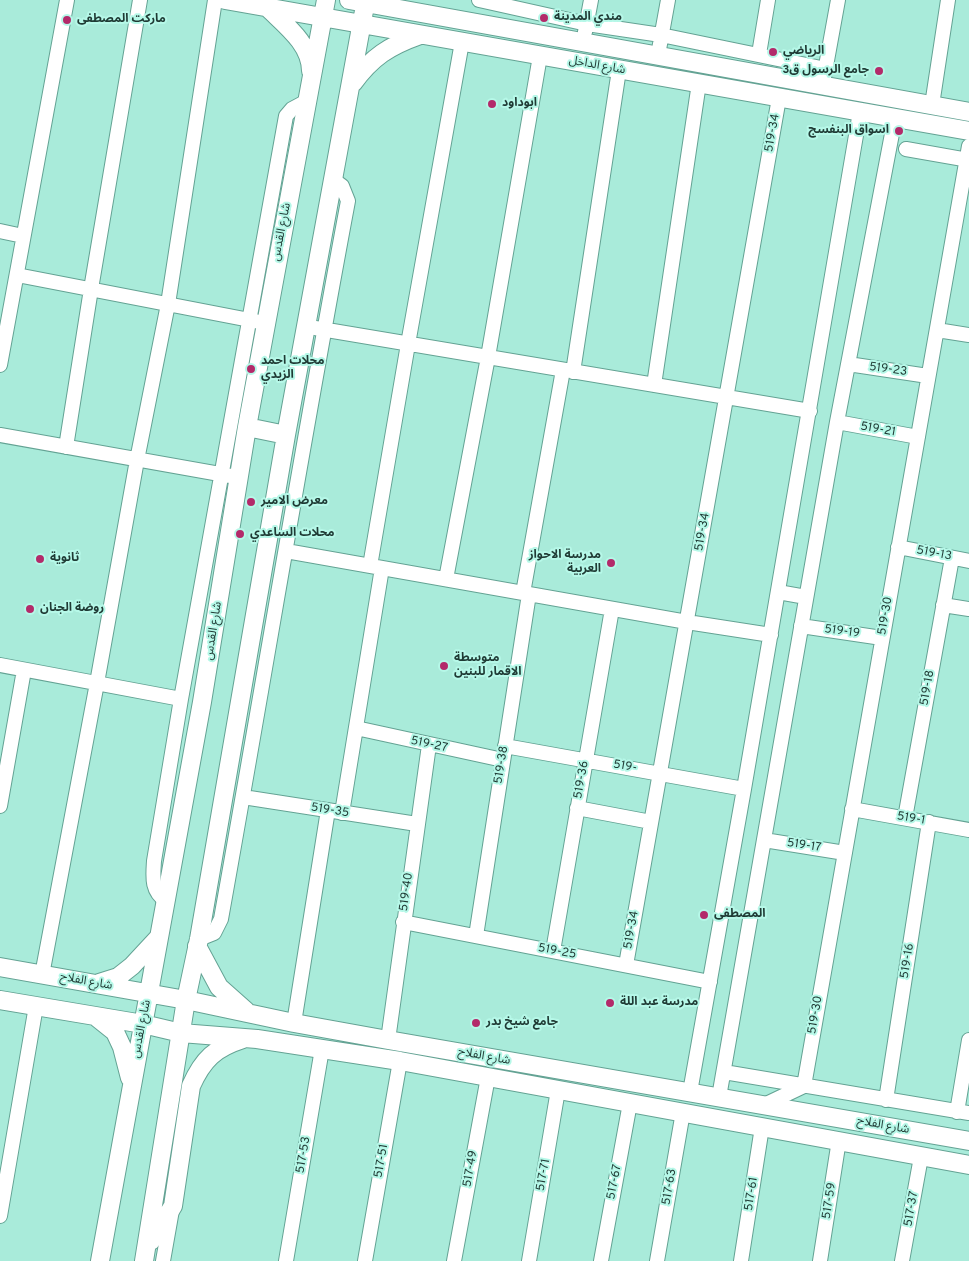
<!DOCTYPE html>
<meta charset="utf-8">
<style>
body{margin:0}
canvas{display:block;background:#a9ebda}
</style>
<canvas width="969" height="1261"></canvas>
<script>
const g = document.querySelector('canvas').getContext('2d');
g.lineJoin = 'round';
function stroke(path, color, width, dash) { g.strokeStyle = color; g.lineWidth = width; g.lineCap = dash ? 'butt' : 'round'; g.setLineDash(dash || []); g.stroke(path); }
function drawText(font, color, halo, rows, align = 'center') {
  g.font = font + ' Overpass,"Noto Sans Arabic",sans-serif'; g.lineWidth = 4; g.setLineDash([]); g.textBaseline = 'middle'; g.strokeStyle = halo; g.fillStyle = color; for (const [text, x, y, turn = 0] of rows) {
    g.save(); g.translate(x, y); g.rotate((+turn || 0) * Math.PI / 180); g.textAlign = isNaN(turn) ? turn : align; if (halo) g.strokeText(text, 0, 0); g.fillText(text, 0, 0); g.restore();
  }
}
const minor = new Path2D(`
 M479,0L587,24L661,35L826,69
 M585,32L591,0
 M759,54L768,0
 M658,55L668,0
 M824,77L838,0
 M932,105L948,0
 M906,149L969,160
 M0,231L23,236
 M17,275L260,322
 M315,328L810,411
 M937,330L969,335
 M848,364L928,376
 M0,365L67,0
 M573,372L619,70
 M654,385L699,83
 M837,422L918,437
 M0,435L231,476
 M66,447L91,289L140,0
 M898,547L969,561
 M286,551L687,622L771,635
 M370,566L408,344L462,42
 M446,579L488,357L540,56
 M778,592L806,597
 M523,593L563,370
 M943,605L969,609
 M801,626L882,638
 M0,665L181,699
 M356,728L503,760
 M505,746L744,789
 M243,797L417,824
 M0,806L24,670
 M577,808L651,822
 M852,809L969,830
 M342,813L382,568
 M905,818L952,558
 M764,840L845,853
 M166,901C151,891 153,877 154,861L181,699L286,116L292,109L307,101
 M403,922L710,982
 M476,936L529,594
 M199,939L214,933L221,919C264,680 303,440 348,201L342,186L334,180
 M553,951L612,609
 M626,965L779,98
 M42,975L97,683L137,460L168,304L215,0
 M294,1023L328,810
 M388,1040L429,745
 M724,1072L969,1113
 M690,1092L744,789L860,112
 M719,1097L837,422L895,118
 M886,1100L929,822
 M764,1105L804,1086L969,146
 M957,1112L969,1040
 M0,1216L36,1006
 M163,1261L172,1210
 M286,1261L322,1049
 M365,1261L400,1061
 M454,1261L488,1077
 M529,1261L558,1090
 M601,1261L630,1103
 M657,1261L683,1112
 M741,1261L762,1127
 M820,1261L839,1140
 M902,1261L921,1157`);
const major = new Path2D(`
 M225,0L969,131
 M349,0L969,112
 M268,8C285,25 311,44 311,71
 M353,83C372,57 389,46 420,35
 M247,427L286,435
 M197,946L219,987L246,1011
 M0,967L186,1000L294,1023L388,1040L969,1141
 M99,983L118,977L132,966L158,938
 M0,1000L143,1024L181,1033L257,1039L400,1061L969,1165
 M95,1016L115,1032L122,1047L130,1078
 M151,1241L173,1206L191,1086C203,1059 215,1048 243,1039
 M100,1261L202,702L247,427L326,0
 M144,1261L186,1000L199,939L286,435L366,0`);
stroke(minor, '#64a394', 16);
stroke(major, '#64a394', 20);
stroke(minor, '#fff', 14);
stroke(major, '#fff', 18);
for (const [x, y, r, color] of [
 [544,18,5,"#b32a6a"],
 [67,20,5,"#b32a6a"],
 [773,52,5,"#b32a6a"],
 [879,71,5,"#b32a6a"],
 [492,104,5,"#b32a6a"],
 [899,131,5,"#b32a6a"],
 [251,369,5,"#b32a6a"],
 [251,502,5,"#b32a6a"],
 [240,534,5,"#b32a6a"],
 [40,559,5,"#b32a6a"],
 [611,563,5,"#b32a6a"],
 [30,609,5,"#b32a6a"],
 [444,666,5,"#b32a6a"],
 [704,915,5,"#b32a6a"],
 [610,1003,5,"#b32a6a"],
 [476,1023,5,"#b32a6a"]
]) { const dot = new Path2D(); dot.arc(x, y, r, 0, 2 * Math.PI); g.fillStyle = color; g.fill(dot); stroke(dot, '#b6f8e8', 2); }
drawText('bold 12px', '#1f3a34', '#b6f8e8', [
 ["مندي المدينة",554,18],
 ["ماركت المصطفى",77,20],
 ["الرياضي",783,52],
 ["جامع الرسول ق3",869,71,"right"],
 ["ابوداود",502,104],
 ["اسواق البنفسج",889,131,"right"],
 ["محلات احمد",261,362],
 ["الزيدي",261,376],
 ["معرض الامير",261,502],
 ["محلات الساعدي",250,534],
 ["مدرسة الاحواز",601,556,"right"],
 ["العربية",601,570,"right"],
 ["ثانوية",50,559],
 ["روضة الجنان",40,609],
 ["متوسطة",454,659],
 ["الاقمار للبنين",454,673],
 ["المصطفى",714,915],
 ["مدرسة عبد اللة",620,1003],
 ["جامع شيخ بدر",486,1023]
], 'left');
drawText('12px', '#1f3a34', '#b6f8e8', [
 ["شارع الداخل",597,66,10],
 ["519-34",773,133,-80],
 ["شارع القدس",282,232,-79],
 ["519-23",888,370,8],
 ["519-21",878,430,10],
 ["519-34",703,532,-80],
 ["519-13",934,554,11],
 ["519-30",886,616,-80],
 ["شارع القدس",214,631,-81],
 ["519-19",842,632,8],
 ["519-18",928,688,-80],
 ["519-27",429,745,12],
 ["519-38",502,765,-81],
 ["519-",625,767,10],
 ["519-36",582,780,-80],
 ["519-35",330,811,9],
 ["519-1",911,819,10],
 ["519-17",804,846,9],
 ["519-40",407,892,-82],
 ["519-34",632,930,-80],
 ["519-25",557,952,11],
 ["519-16",908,961,-81],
 ["شارع الفلاح",86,982,10],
 ["519-30",816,1015,-80],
 ["شارع القدس",142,1029,-79],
 ["شارع الفلاح",484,1057,10],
 ["شارع الفلاح",883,1126,10],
 ["517-53",304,1155,-80],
 ["517-51",382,1161,-80],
 ["517-49",471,1169,-80],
 ["517-71",544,1175,-80],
 ["517-67",615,1182,-79],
 ["517-63",670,1187,-80],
 ["517-61",752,1194,-81],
 ["517-59",830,1201,-81],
 ["517-37",912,1209,-80]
]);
</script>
